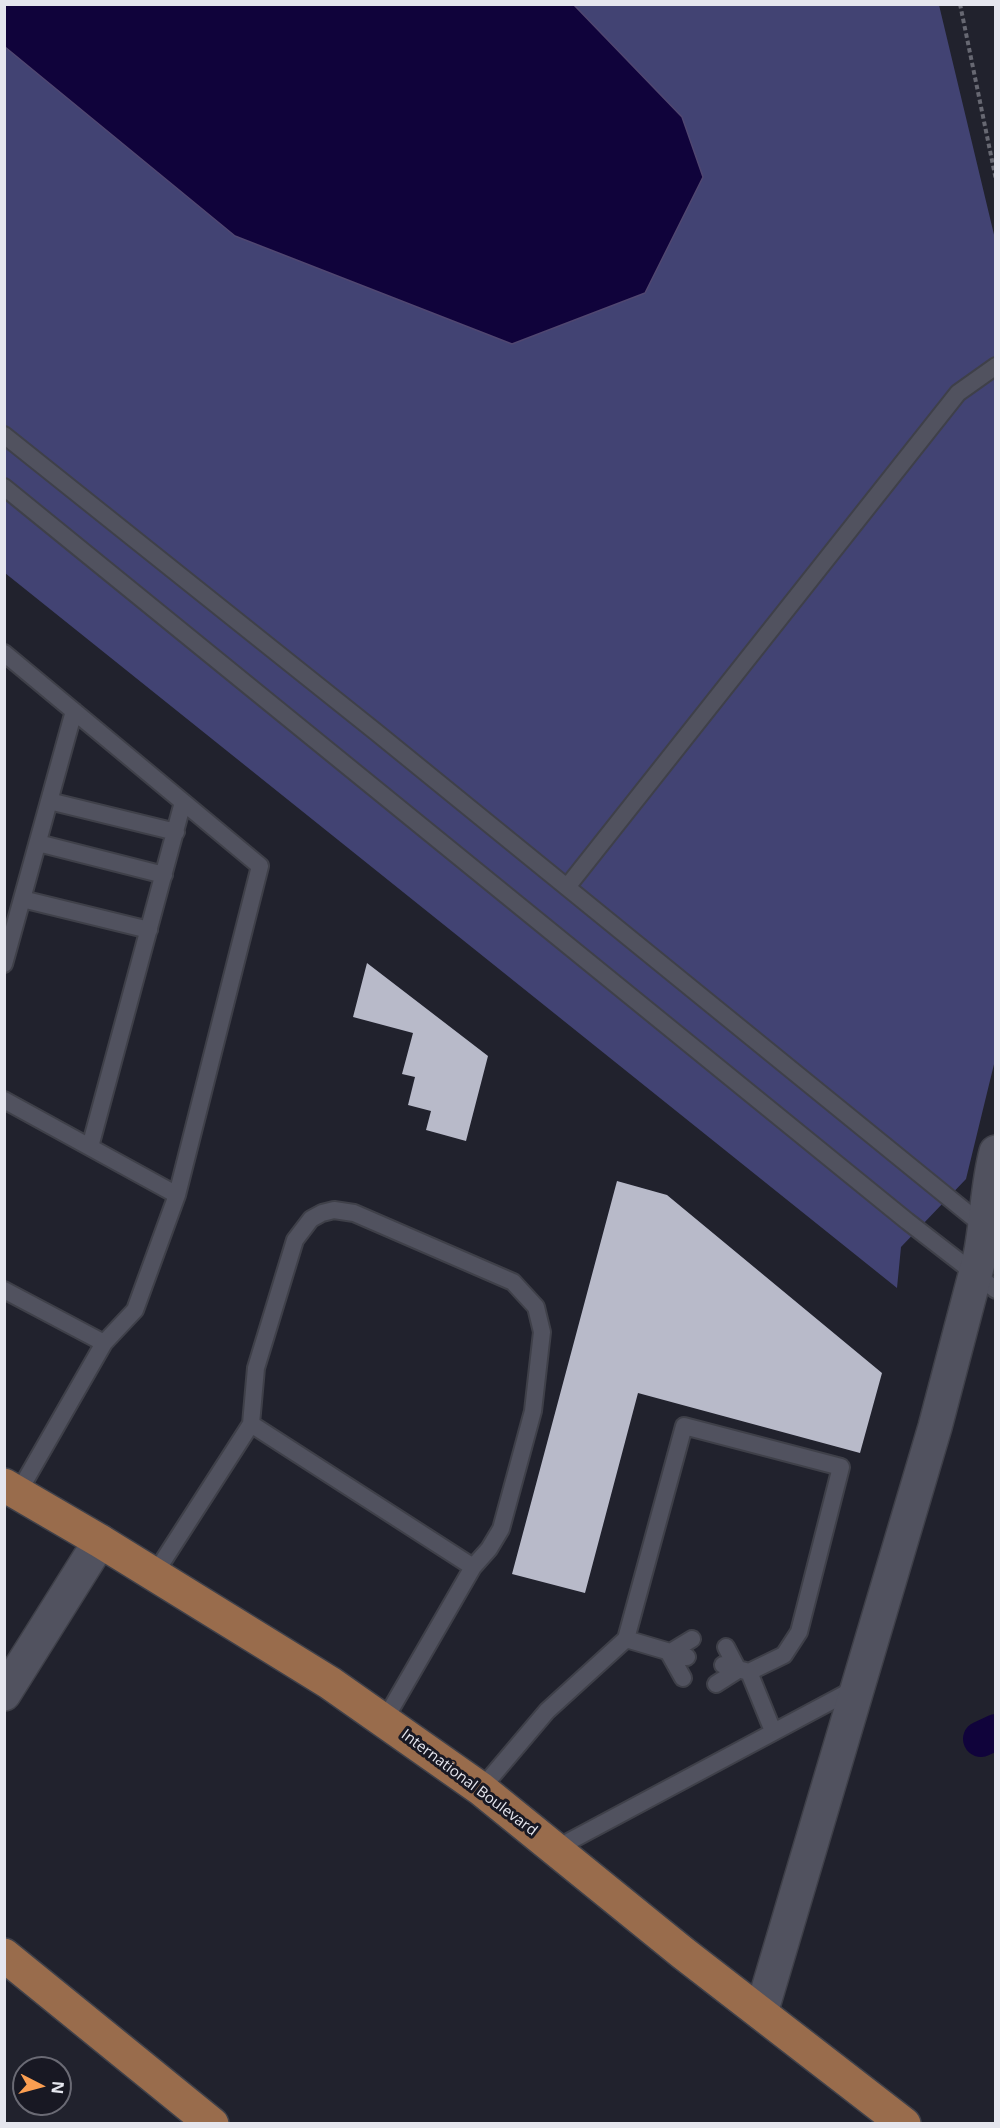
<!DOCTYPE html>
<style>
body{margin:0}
#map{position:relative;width:1000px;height:2128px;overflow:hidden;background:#21222d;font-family:"Open Sans",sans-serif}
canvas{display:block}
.frame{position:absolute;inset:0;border:6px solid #e5e6ee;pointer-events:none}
.north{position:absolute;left:12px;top:2056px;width:60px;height:60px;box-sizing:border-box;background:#181823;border:2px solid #6a6a74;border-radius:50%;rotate:96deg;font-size:16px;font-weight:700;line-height:24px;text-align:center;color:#e5e6ee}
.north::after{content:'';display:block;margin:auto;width:21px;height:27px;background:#fb9e51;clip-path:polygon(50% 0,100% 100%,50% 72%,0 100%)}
</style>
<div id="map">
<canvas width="1000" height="2128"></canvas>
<div class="frame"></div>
<div class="north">N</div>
</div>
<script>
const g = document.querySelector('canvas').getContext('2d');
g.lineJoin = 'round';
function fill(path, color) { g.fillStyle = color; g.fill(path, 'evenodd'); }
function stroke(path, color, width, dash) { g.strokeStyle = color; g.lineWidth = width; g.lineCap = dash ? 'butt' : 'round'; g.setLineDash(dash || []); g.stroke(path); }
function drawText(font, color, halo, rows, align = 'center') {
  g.font = font + ' "Open Sans",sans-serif'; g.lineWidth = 6; g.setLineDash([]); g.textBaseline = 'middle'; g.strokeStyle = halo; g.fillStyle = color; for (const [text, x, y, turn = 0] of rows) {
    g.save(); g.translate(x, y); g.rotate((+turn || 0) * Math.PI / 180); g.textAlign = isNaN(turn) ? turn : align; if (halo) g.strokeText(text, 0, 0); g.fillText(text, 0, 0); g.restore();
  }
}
fill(new Path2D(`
 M4,5H939L996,243V1056L966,1179L901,1247L897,1288L5,573Z`), '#424373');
const water = new Path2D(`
 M4,5H574L682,117L703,177L645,293L512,344L235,236L5,47Z`);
fill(water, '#10033b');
stroke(water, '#504771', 1.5);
stroke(new Path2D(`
 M981,1739L996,1732`), '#10033b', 36);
fill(new Path2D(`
 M367,963L488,1056L466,1141L426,1130L431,1111L408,1105L415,1077L402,1074L413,1033L353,1017Z
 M617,1181L667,1195L882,1373L860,1453L638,1393L585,1593L512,1574Z`), '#b8bac9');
const service = new Path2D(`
 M4,435L376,732L986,1228
 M4,487L907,1221L996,1290
 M4,653L260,866L177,1195L135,1310L104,1343
 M49,801L176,832
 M38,843L164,875
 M567,887L958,393L996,366
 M22,899L149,930
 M4,964L74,711
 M4,1100L177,1195
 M90,1147L183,802
 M4,1290L104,1343L18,1493
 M154,1575L251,1424
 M626,1639L687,1657
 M726,1647L738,1670
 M669,1653L683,1678
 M669,1653L692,1639
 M749,1672L773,1731
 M716,1684L738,1670
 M384,1721L473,1567L489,1549L501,1529L533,1411L542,1332L536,1307L513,1282L354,1213L334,1210L322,1213L311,1219L295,1240L256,1368L251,1424L473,1567
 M481,1789L547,1711L626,1639L684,1426L841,1467L799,1632L784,1655L749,1672L723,1665
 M555,1849L856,1688`);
const minor = new Path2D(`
 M761,2013L935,1427L980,1256C987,1222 987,1186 996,1152`);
const tertiary = new Path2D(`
 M4,1694L100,1541`);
const primary = new Path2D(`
 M4,1485L100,1541L330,1683L481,1789L683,1953L904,2124
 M4,1955L212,2124`);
stroke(service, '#3f4049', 20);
stroke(minor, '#3f4049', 36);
stroke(tertiary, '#3f4049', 36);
stroke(primary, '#3f4049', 36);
stroke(new Path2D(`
 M960,4L996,180`), '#676872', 4, [4.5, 3]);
stroke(service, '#51525f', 16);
stroke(minor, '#51525f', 33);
stroke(tertiary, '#51525f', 33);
stroke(primary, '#996c4c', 33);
drawText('15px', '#e5e6ee', '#181823', [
 ["International Boulevard",469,1783,37]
]);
</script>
